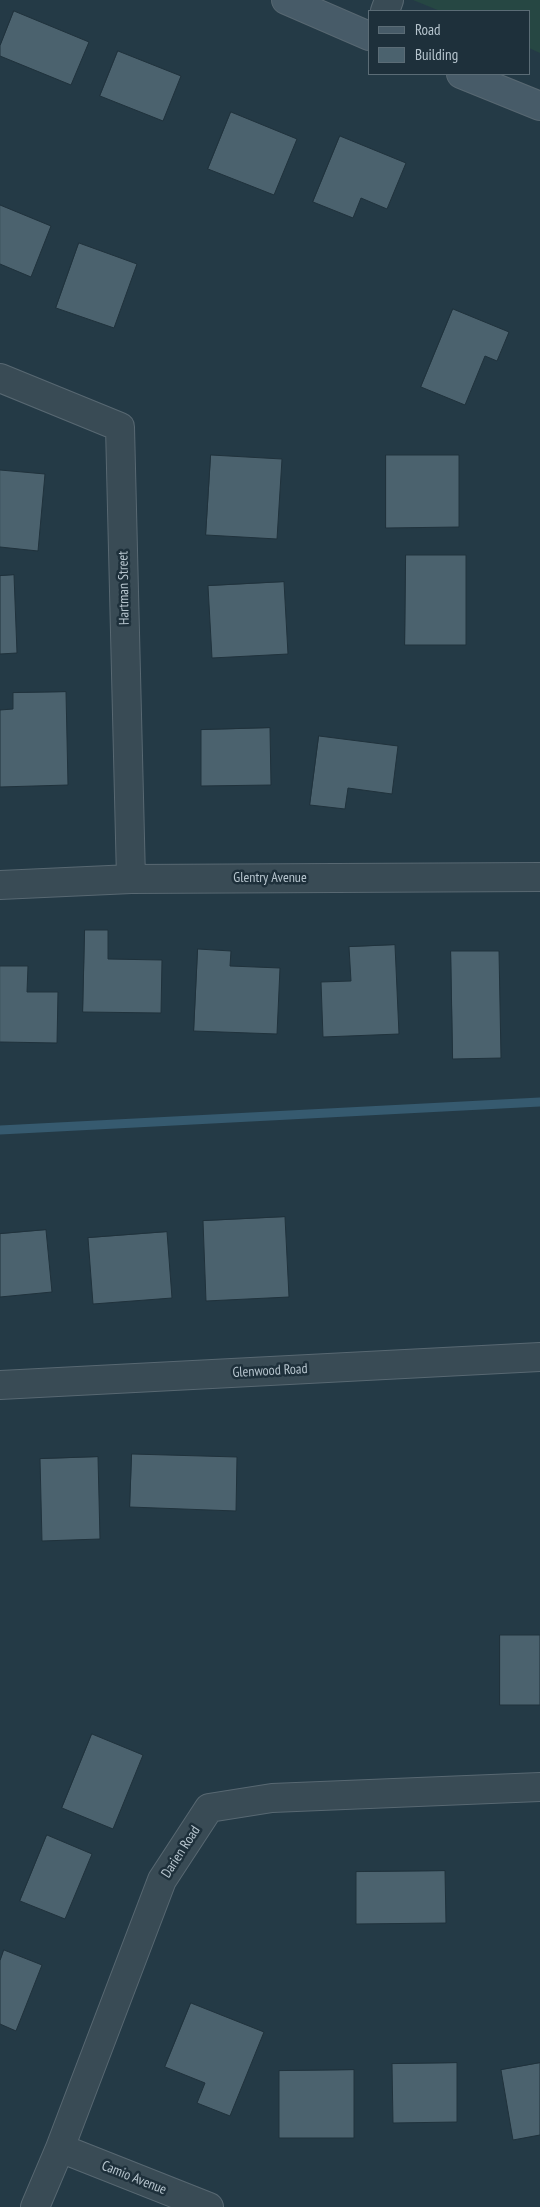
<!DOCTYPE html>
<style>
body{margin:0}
#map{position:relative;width:540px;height:2207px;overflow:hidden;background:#243a46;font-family:"PT Sans Narrow",sans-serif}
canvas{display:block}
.legend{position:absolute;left:368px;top:10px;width:162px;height:65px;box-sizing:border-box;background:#1e303b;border:1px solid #5b6c76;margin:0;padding:6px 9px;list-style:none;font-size:15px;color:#b7c5ce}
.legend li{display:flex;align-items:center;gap:10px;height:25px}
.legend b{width:25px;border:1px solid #5b6c76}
</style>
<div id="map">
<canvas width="540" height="2207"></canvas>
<ul class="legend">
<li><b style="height:6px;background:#475b68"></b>Road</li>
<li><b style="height:14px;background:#4b626e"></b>Building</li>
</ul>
</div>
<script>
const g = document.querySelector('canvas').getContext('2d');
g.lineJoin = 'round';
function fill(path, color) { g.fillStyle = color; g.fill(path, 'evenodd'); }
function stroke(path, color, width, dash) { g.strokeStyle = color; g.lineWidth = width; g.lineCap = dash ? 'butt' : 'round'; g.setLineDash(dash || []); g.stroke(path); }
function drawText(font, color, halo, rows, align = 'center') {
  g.font = font + ' "PT Sans Narrow",sans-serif'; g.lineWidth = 5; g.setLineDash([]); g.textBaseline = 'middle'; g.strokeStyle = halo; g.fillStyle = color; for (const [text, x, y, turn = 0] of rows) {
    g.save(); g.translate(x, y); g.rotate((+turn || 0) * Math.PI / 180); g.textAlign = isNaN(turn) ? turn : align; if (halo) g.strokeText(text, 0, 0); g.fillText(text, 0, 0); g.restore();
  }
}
fill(new Path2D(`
 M413,0H540V53L529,48V11H440Z`), '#264743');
stroke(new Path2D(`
 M0,1130L540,1102`), '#365a6f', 9);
const building = new Path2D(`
 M14,11L89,42L71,85L0,56V46Z
 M118,51L181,76L163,121L100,96Z
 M231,112L297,139L274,195L208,169Z
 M340,136L406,163L387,209L361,198L353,218L313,202Z
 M0,205L51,226L31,277L0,264Z
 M79,243L137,264L114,328L56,308Z
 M453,309L509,332L497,361L485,356L465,405L421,387Z
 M211,455L282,459L277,539L206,535Z
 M386,455H459V527L386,528Z
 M0,470L45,474L38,551L0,547Z
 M406,555H466V645H405Z
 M14,575L17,653L0,654V576Z
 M284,582L288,654L212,658L208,586Z
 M66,692L68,785L0,787V710L13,709V693Z
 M270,728L271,785L201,786V730Z
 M319,736L398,746L392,794L348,788L345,809L310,805Z
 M85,930H108V959L162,960L161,1013L83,1012Z
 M395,945L399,1034L323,1037L321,982L351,981L349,947Z
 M198,949L231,951L230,966L280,968L277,1034L194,1031Z
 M451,951H499L501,1058L453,1059Z
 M0,966H28L27,992H58L57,1043L0,1042Z
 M285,1217L289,1297L206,1301L203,1221Z
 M46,1230L52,1292L0,1297V1234Z
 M167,1232L172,1298L93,1304L88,1238Z
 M132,1454L237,1457L236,1511L130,1507Z
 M98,1457L100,1539L42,1541L40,1459Z
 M500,1635H540V1705H500Z
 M92,1734L143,1755L113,1829L62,1808Z
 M47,1835L92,1854L65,1919L20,1901Z
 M445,1871L446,1923L356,1924V1872Z
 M4,1950L42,1965L16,2031L0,2024V1961Z
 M191,2003L264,2032L230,2116L197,2103L205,2083L165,2067Z
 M457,2063V2122L393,2123L392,2064Z
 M540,2063V2135L513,2140L501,2070Z
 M354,2070V2138H279V2071Z`);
fill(building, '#4b626e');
stroke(building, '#20323c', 1);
const street = new Path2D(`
 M385,11L389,0
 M0,378L120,427L131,879
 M0,885L131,879L540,877
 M0,1385L540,1357
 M60,2148L209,2207
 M35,2207L60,2148L162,1880L209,1808L272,1798L540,1787`);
const secondary = new Path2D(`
 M286,0L369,36
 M461,74L540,106`);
stroke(street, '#586872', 30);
stroke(secondary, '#586872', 30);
stroke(street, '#394b55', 28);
stroke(secondary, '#475b68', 28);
drawText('14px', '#b7c5ce', '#1e303b', [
 ["Hartman Street",124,588,-91],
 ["Glentry Avenue",270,878],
 ["Glenwood Road",270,1371,-3],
 ["Darien Road",181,1852,-57],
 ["Camio Avenue",134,2178,22]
]);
</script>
